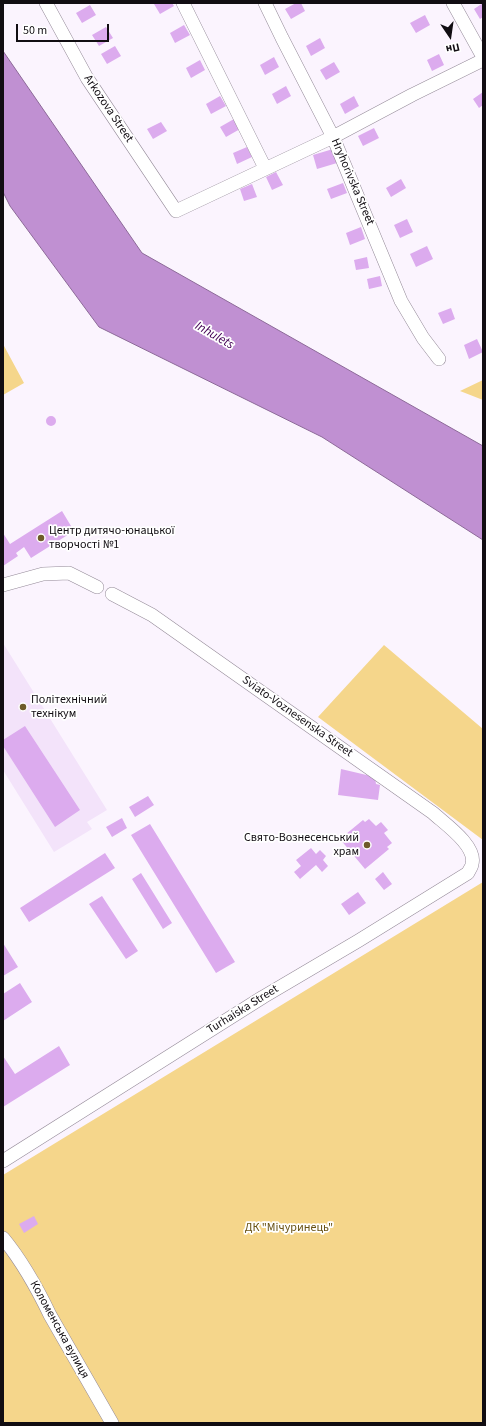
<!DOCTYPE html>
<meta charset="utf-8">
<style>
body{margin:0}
#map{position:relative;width:486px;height:1426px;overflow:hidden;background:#fbf4fe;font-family:"Source Sans 3",sans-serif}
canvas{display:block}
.frame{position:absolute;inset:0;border:4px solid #110d12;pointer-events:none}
.north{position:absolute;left:430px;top:16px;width:40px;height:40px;-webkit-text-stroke:3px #fff;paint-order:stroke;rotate:167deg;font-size:11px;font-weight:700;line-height:16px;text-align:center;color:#110d12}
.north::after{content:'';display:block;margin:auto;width:14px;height:18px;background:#110d12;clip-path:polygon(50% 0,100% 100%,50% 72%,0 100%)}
.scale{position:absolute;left:16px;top:24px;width:93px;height:18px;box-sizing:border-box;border:2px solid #110d12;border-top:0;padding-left:5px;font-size:12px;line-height:14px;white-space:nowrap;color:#110d12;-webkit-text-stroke:3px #fff;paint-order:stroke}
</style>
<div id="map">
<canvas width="486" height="1426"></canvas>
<div class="frame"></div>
<div class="north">Пн</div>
<div class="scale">50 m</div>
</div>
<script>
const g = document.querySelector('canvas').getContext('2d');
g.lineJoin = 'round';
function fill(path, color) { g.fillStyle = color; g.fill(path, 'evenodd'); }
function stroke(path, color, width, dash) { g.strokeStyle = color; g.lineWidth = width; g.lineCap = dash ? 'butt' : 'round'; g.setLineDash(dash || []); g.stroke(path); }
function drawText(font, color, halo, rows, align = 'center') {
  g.font = font + ' "Source Sans 3",sans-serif'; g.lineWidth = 3.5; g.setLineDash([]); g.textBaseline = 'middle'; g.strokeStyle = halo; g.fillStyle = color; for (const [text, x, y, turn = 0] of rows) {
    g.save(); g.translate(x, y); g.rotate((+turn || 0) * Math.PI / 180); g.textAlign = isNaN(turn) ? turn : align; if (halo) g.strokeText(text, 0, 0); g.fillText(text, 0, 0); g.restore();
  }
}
fill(new Path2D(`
 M3,643L107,810L87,822L92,829L54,852L3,770Z`), '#f3e3fa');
fill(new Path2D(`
 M3,344L24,383L3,395Z
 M483,380V400L460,391Z
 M384,645L483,729V840L318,717Z
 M483,882V1423H3V1175Z`), '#f5d68b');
const water = new Path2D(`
 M3,51L142,253L483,446V540L322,437L99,327L10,206L3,192Z`);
fill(water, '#c090d2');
stroke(water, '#8c6998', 1);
fill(new Path2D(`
 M155,3H172L174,6L160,14L154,4Z
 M296,3H301L305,11L291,19L285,9Z
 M483,3V17L480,19L474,9Z
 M90,5L96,15L82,23L76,13Z
 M425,15L430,25L416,33L410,23Z
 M184,25L190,35L175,43L170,33Z
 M106,27L113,38L99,46L92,35Z
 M320,38L325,48L311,56L306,46Z
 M115,46L121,56L107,64L101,54Z
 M439,54L444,65L432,71L427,60Z
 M274,57L279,67L265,75L260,65Z
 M200,60L205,70L191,78L186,68Z
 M334,62L340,72L326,80L320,70Z
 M286,86L291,96L277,104L272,94Z
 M483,92V105L479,108L473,99Z
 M220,96L226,106L211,114L206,104Z
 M354,96L359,106L345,114L340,104Z
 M234,119L240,129L226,137L220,127Z
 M161,122L167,131L153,139L147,129Z
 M374,128L379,138L363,146L358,136Z
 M247,147L252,157L237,164L233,153Z
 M333,149L337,163L317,169L313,155Z
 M276,172L283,185L272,190L266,177Z
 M401,179L406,188L391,197L386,188Z
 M343,183L347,193L331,199L327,189Z
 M252,184L257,197L244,201L240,189Z
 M407,219L413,232L400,238L394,225Z
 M361,227L365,239L350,245L346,233Z
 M427,246L433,259L416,267L410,254Z
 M367,257L369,268L356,270L354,260Z
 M380,276L382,286L369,289L367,279Z
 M451,308L455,319L443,324L438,313Z
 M477,339L483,352L469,359L464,345Z
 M46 421a5 5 0 1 1 10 0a5 5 0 1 1-10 0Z
 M62,511L74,531L31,558L24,547L16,553L18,556L3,566V533L10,544Z
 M25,726L80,810L55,827L3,746V740Z
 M341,769L375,777L376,784L380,785L378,800L338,795Z
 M148,796L154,805L135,817L129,807Z
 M122,818L127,828L112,837L106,827Z
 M369,819L376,826L381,822L388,830L384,833L392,843L387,847L389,849L365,869L340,839L363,820L365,822Z
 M150,824L235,962L216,973L131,835Z
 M311,848L316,854L320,850L326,856L323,860L328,866L322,872L316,865L300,879L294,872L301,866L296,860Z
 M105,853L115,868L29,922L20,908Z
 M383,872L392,884L384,890L375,879Z
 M141,873L172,923L163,929L132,879Z
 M358,892L366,903L349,915L341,904Z
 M102,896L138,951L126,959L89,904Z
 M3,943L18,967L3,976Z
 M20,983L32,1002L3,1021V994Z
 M59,1046L70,1065L3,1107V1056L15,1074Z
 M34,1216L38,1224L24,1233L19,1224Z`), '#dcabee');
const minor = new Path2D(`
 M46,3L87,78L176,211L333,137L412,95L483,60
 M183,3L265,168
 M265,3L282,38L333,137L401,301L423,338L439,359
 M453,3L483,57
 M3,585L43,574L69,573L97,587
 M3,1161L263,997L358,941L468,873C469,870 472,867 472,864C477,846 445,824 433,813L152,615L112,594
 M3,1238C22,1261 37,1288 50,1315L112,1423`);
stroke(minor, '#948a98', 14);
stroke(minor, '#fff', 13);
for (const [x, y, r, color] of [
 [41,538,4,"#6e5b29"],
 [23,707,4,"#6e5b29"],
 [367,845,4,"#6e5b29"]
]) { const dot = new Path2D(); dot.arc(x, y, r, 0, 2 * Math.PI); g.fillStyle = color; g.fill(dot); stroke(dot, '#fff', 1.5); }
drawText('12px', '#110d12', '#fff', [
 ["Arkozova Street",108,109,56],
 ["Hryhorivska Street",352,182,67],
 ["Sviato-Voznesenska Street",297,717,35],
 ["Turhaiska Street",243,1010,-32],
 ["Коломенська вулиця",59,1330,61]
]);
drawText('12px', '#110d12', '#fff', [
 ["Центр дитячо-юнацької",49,531],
 ["творчості №1",49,545],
 ["Політехнічний",31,700],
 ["технікум",31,714],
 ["Свято-Вознесенський",359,838,"right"],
 ["храм",359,852,"right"]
], 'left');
drawText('12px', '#675113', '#fff', [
 ["ДК \"Мічуринець\"",289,1228]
]);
drawText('italic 13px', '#420154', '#fff', [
 ["Inhulets",214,336,30]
]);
</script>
